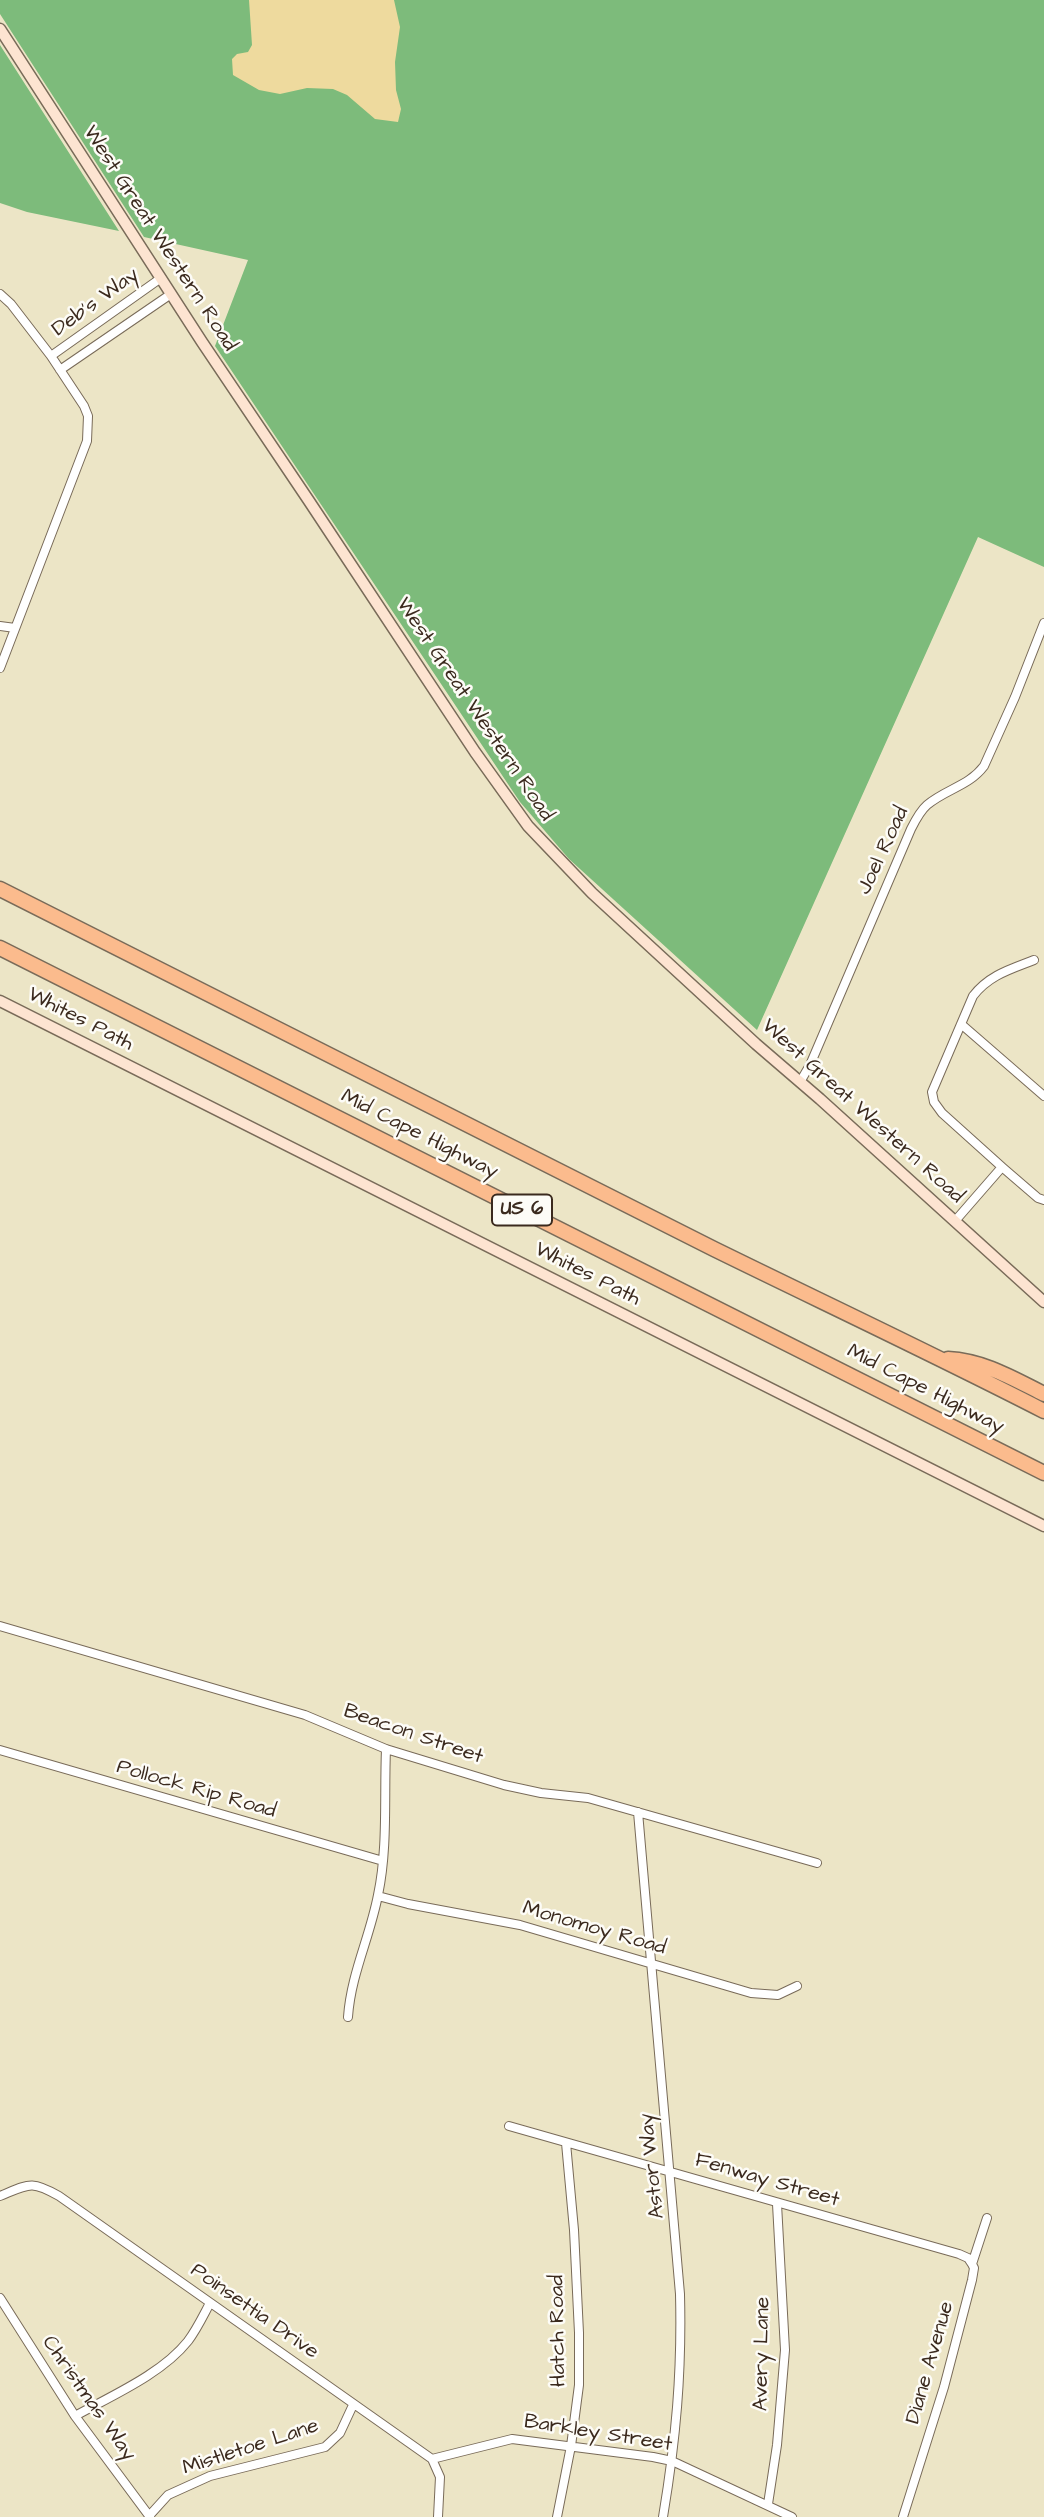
<!DOCTYPE html>
<style>
body{margin:0}
canvas{display:block;background:#ece5c6}
</style>
<canvas width="1044" height="2517"></canvas>
<script>
const g = document.querySelector('canvas').getContext('2d');
g.lineJoin = 'round';
function fill(path, color) { g.fillStyle = color; g.fill(path, 'evenodd'); }
function stroke(path, color, width, dash) { g.strokeStyle = color; g.lineWidth = width; g.lineCap = dash ? 'butt' : 'round'; g.setLineDash(dash || []); g.stroke(path); }
function drawText(font, color, halo, rows, align = 'center') {
  g.font = font + ' "Architects Daughter",sans-serif'; g.lineWidth = 5; g.setLineDash([]); g.textBaseline = 'middle'; g.strokeStyle = halo; g.fillStyle = color; for (const [text, x, y, turn = 0] of rows) {
    g.save(); g.translate(x, y); g.rotate((+turn || 0) * Math.PI / 180); g.textAlign = isNaN(turn) ? turn : align; if (halo) g.strokeText(text, 0, 0); g.fillText(text, 0, 0); g.restore();
  }
}
fill(new Path2D(`
 M0,0H1044V567L978,537L757,1030L569,859L520,802L215,346L248,260L144,237L0,14Z
 M0,45L119,231L27,212L0,203Z`), '#7dbb7b');
fill(new Path2D(`
 M249,0H394L400,27L395,62L396,90L401,109L398,122L375,119L347,95L333,89L307,88L280,94L259,90L233,75L232,59L237,54L248,52L252,45Z`), '#eeda9e');
const street = new Path2D(`
 M0,294L11,304L51,356L84,406L88,416L87,441L0,668
 M51,356L161,278
 M60,370L171,294
 M0,626L15,628
 M961,1024L1044,1096
 M800,1082L810,1065L911,829C915,821 920,811 927,805C946,789 969,786 984,766L1015,697L1044,623
 M1002,1167L1038,1198L1044,1200
 M955,1221L1002,1167L942,1113L934,1102L932,1092L973,996C989,975 1011,969 1034,960
 M0,1626L305,1715L386,1749L504,1785L541,1793L588,1798L817,1863
 M0,1750L383,1861
 M638,1812L680,2294C682,2373 676,2439 663,2517
 M378,1896L408,1904L520,1925L751,1993L778,1995L797,1986
 M348,2017C351,1974 370,1937 378,1895C388,1848 384,1797 386,1749
 M509,2126L959,2254L968,2258L972,2264
 M0,2196C29,2184 31,2180 59,2196L432,2459L440,2477L438,2517
 M0,2298L75,2416L150,2517
 M75,2416C111,2396 162,2374 188,2341C197,2329 203,2316 210,2303
 M432,2459L512,2439L653,2457L672,2461L792,2517
 M768,2504L777,2445L785,2350L777,2204
 M149,2516L168,2495L210,2476L325,2447L340,2433L353,2405
 M557,2517L571,2446L579,2385V2333L574,2230L566,2143
 M903,2517L944,2387L972,2280L974,2268L972,2264L987,2218`);
const secondary = new Path2D(`
 M0,29L202,342L309,501L475,752L528,826L592,893L756,1044L820,1099L1044,1302
 M0,1001L1044,1526`);
const highway = new Path2D(`
 M0,889L714,1249C824,1303 935,1355 1044,1411
 M0,948L1044,1473
 M948,1359C984,1361 1012,1378 1044,1394`);
stroke(street, '#796b59', 10);
stroke(secondary, '#796b59', 13);
stroke(highway, '#796b59', 17);
stroke(street, '#fff', 8);
stroke(secondary, '#fde4d1', 10);
stroke(highway, '#fbbb8d', 14);
for (const [x, y, w] of [
 [522,1210,60]
]) { const box = new Path2D(); box.roundRect(x - w / 2, y - 15.5, w, 31, 5); g.fillStyle = '#fdfcf7'; g.fill(box); stroke(box, '#3b2a1e', 2); }
drawText('bold 19px', '#3b2a1e', null, [
 ["US 6",522,1210]
]);
drawText('21px', '#3b2a1e', '#fdfcf7', [
 ["West Great Western Road",159,239,57],
 ["Deb's Way",96,303,-36],
 ["West Great Western Road",474,710,56],
 ["Joel Road",884,851,-65],
 ["Whites Path",80,1020,27],
 ["West Great Western Road",862,1112,42],
 ["Mid Cape Highway",419,1135,27],
 ["Whites Path",587,1275,27],
 ["Mid Cape Highway",925,1390,27],
 ["Beacon Street",413,1735,19],
 ["Pollock Rip Road",196,1790,16],
 ["Monomoy Road",594,1929,16],
 ["Astor Way",653,2166,-96],
 ["Fenway Street",767,2181,16],
 ["Poinsettia Drive",254,2312,35],
 ["Hatch Road",559,2331,-91],
 ["Avery Lane",763,2354,-89],
 ["Diane Avenue",931,2363,-74],
 ["Christmas Way",88,2399,55],
 ["Barkley Street",598,2434,9],
 ["Mistletoe Lane",251,2448,-18]
]);
</script>
